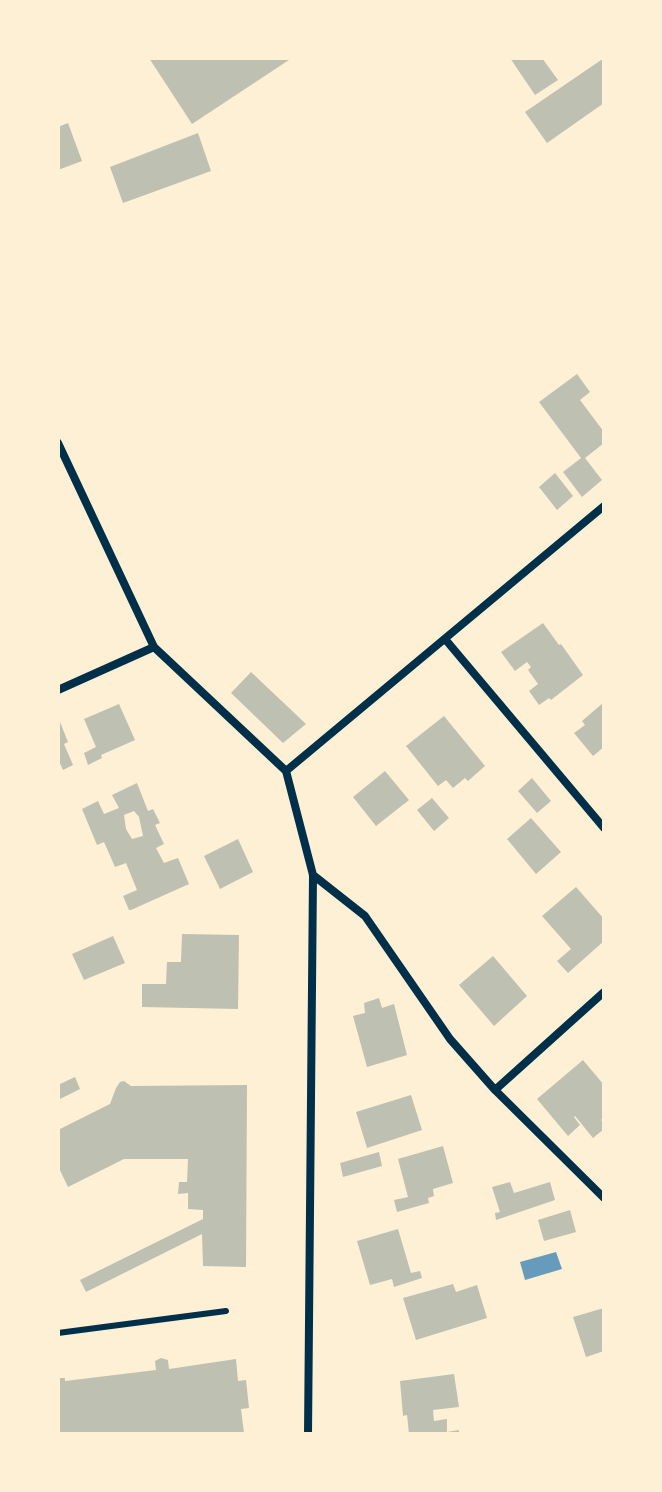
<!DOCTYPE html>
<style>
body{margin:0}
#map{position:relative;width:662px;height:1492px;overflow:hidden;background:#fdf0d5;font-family:Raleway,sans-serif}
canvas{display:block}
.frame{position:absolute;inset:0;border:60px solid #fdf0d5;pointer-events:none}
</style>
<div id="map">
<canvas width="662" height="1492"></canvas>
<div class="frame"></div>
</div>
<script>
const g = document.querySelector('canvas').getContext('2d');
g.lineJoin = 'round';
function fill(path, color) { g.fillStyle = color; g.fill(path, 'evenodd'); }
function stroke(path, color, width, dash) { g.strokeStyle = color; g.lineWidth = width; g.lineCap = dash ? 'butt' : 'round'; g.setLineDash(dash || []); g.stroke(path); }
fill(new Path2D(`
 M556,1252L562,1269L525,1280L520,1262Z`), '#669bbc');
fill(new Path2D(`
 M149,58H292L192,124Z
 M510,58H542L558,80L535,95Z
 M604,58V103L547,143L525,112Z
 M68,123L82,161L58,170V127Z
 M198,133L211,171L123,203L110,167Z
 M577,374L590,392L580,400L604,432V443L585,458L602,480L582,497L563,472L581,458L539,402Z
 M555,473L573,496L557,510L539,487Z
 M543,623L559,645L561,644L583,675L551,700L549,698L539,705L529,691L538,684L528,670L531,667L527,662L515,671L501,652Z
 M251,672L306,724L283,743L231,693Z
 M604,702V747L593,756L574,733L585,725L582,721Z
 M119,704L135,740L101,755L102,758L88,765L84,753L96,747L84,719Z
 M444,716L485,766L468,781L465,778L453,788L446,780L438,786L406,746Z
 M58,717L68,742L64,744L73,765L63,770L58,759Z
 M385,771L409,800L376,826L353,797Z
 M532,778L551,801L537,813L518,791Z
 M137,783L148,811L153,809L160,823L155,825L164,844L156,848L164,863L178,858L189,884L131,910H129L123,896L137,890L126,863L115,867L104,842L97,845L82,809L98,801L104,814L119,808L112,795ZM134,811L139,817L143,836L132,839L126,829L124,815Z
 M432,798L449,818L434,831L417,810Z
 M531,818L561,852L536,874L507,839Z
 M238,839L253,872L220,889L204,856Z
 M576,887L604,919V941L568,973L557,961L571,949L542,916Z
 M182,934L239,935L238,1009L142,1007V984H166L167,962H181Z
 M113,936L125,963L84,980L72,954Z
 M493,956L527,996L494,1026L459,985Z
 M379,998L382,1008L394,1004L407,1055L367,1067L353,1016L365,1013L364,1003Z
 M583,1060L604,1085V1117L601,1120L604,1123V1129L593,1138L575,1116L574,1117L580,1125L568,1136L537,1099Z
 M75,1077L80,1089L58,1100V1085Z
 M124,1081L131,1086L247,1085L246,1267L203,1266L202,1234L86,1292L80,1280L203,1219V1210L188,1209V1193L178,1194L179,1182H187L188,1159H124L68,1187L58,1166V1130L110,1104L116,1088L120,1082Z
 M411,1095L422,1130L367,1148L356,1112Z
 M443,1146L453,1183L433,1189L434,1196L428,1198L429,1203L397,1212L394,1200L408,1197L398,1159Z
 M379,1152L382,1166L343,1177L340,1163Z
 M510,1182L514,1193L550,1182L555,1200L496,1220L495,1213L500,1212L492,1187Z
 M570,1210L576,1232L544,1241L538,1220Z
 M398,1229L411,1273L420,1271L422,1278L394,1287L392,1279L370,1285L357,1241Z
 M453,1284L456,1292L477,1285L487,1318L416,1340L403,1298Z
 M604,1308V1351L586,1357L573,1317Z
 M161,1358L168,1360L169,1369L236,1359L238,1381L246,1380L249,1408L241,1409L244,1433L58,1434V1378H65V1381L156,1370L155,1361Z
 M454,1374L459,1407L433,1410L434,1421L447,1419V1432L459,1430V1434H409L407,1415L403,1416L400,1381Z`), '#bec0b2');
stroke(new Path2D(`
 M58,1333L226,1311`), '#003049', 6);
stroke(new Path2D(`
 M58,443L154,647L286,771L313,875L308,1434
 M445,639L604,828
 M58,690L154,647
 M286,771L604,506
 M313,875L365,916L450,1039L495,1090L604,1198
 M495,1090L604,992`), '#003049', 8);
</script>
